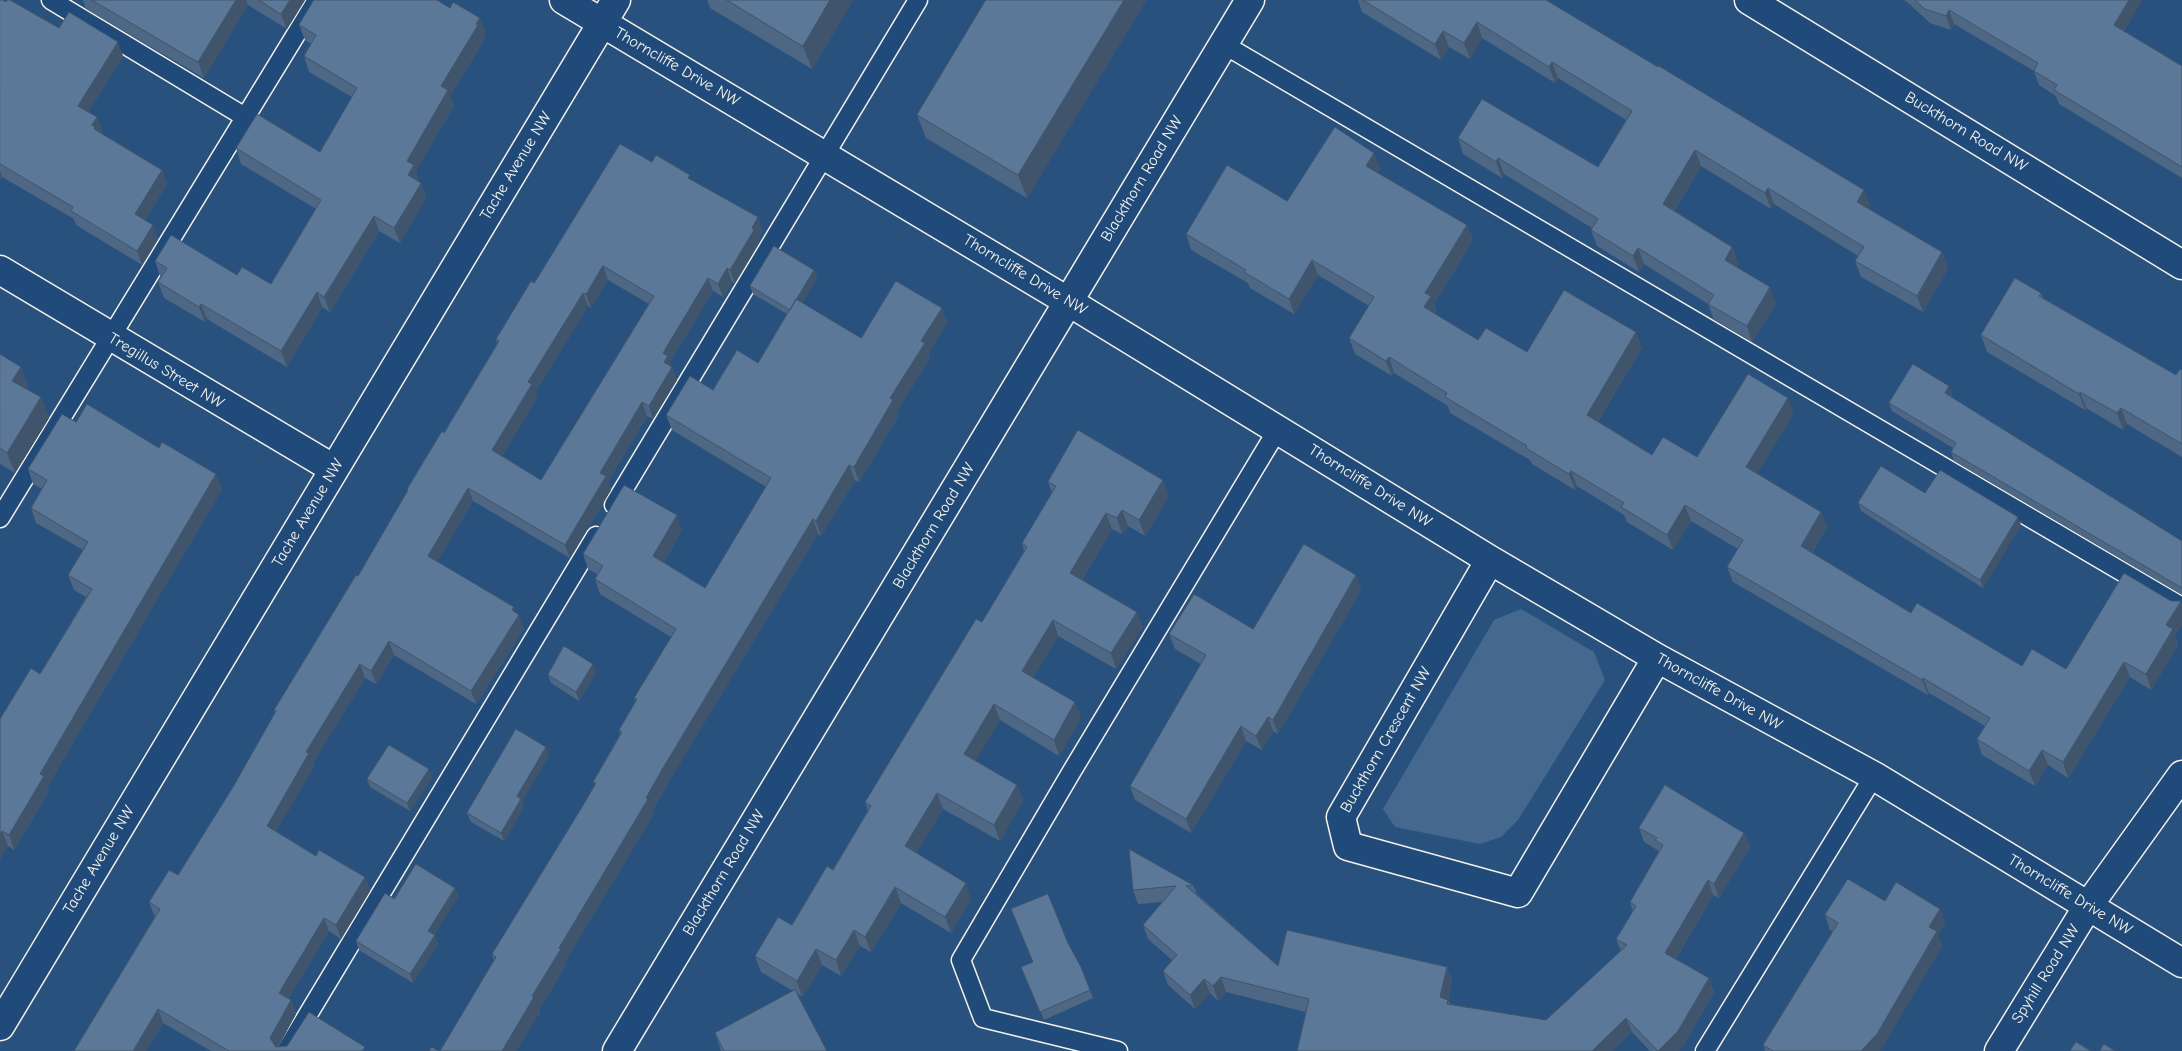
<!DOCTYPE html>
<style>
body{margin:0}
canvas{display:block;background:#28517e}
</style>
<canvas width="2182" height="1051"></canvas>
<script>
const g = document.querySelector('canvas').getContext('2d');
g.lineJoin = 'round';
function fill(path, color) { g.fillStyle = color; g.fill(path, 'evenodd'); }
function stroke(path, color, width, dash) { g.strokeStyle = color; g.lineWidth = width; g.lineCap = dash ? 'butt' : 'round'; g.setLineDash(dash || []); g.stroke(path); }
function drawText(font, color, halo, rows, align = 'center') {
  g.font = font + ' "Comic Neue",sans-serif'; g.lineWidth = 4; g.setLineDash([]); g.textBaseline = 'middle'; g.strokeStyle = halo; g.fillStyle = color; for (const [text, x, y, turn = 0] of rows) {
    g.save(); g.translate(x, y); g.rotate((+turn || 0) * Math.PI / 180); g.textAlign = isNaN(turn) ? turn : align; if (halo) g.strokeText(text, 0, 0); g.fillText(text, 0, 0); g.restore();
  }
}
fill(new Path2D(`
 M1521,609L1594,652L1605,680L1518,820L1501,837L1480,844L1395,827L1383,809L1494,620Z`), '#45688e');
const service = new Path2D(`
 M51,0L245,117
 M1223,44L2182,607
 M614,505L918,0
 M0,518L317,0
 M286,1051L596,536
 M1118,1051L983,1018L961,960L1072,771L1278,429
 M1705,1051L1874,776`);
const minor = new Path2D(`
 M564,0L1069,302L1490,560L1657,658L1874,776L2182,963
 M1749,0L2182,265
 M0,270L334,469
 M1490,560L1341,817L1348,846L1518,893L1657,658
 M0,1026L616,0
 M617,1051L1250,0
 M1999,1051L2088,906L2182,775`);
stroke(service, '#f4f1e8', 21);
stroke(minor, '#f4f1e8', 31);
stroke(service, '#1f4a7a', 18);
stroke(minor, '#1f4a7a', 28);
fill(new Path2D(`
 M0,0L59,28L123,56L88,112L97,117L102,131L101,133L162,170L167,184L145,220L153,225L158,239L142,265L76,225L74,219L2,177L0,181Z
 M83,0H305L287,29L248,5L204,78L86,9Z
 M707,0H853L812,69L710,8Z
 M986,0H1146L1027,198L926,138L917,115Z
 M1358,0H1546L1864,190L1870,206L1868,208L1942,252L1948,268L1923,312L1861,277L1855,261L1858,256L1774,204L1771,209L1701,166L1674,211L1732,247L1738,263L1736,267L1776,303L1752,342L1714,320L1708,304L1644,264L1639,272L1597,246L1591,230L1592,228L1504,174L1502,178L1463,154L1458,138L1598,167L1626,120L1558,78L1555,83L1482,38L1470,59L1449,47L1441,60L1362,12Z
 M1904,0H2141V2L2124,31L2182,66V178L2059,104L2056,96L2039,85L2034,71L1954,24L1951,30L1930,23L1907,2Z
 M450,8L480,18L485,34L483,38L484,40L450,96L454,106L416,170L419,180V181L421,183L426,198L400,243L379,231L330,312L322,307L287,367L207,319L205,322L164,298L158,282L162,277L160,276L155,261L237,275L271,284L316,209L241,164L236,148L320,152L352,97L309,72L304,56L311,44L305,40L299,25Z
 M652,162L692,180L763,231L758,239L759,243L735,283L732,282L723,297L713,291L670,362L677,380L653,419L647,416L608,481L611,490L570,558L473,501L437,562L516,613L524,629L476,704L394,655L376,684L365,678L313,763L314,767L276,831L316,856L365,877L370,891L341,939L329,931L288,999L291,1000L296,1014L278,1047L367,1051H211L163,1023L146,1051H74L155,916L154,915L149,902L178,875L233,787L275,713L274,710L358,576L407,492V489L444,433L497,344L496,339L534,283ZM608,280L649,304L541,480L502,456L537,398L535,393L588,306L591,308Z
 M1380,168L1377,173L1467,225L1473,240L1434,304L1436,311L1435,314L1478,340L1527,352L1642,348L1598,421L1652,455L1697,457L1794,413L1757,474L1821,512L1827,528L1812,553L1911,613L2022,666L2066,669L2171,601H2181L2182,605V624L2175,636L2178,645L2151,690L2130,677L2068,778L2048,765L2035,786L1982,755L1977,739L1985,726L1929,693L1928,695L1733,582L1727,567L1738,549L1691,521L1673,550L1627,522L1624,515L1577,486L1575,490L1532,464L1530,460L1450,413L1448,406L1394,373L1392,376L1355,354L1349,338L1369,306L1318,275L1294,314L1250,288L1248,283L1191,250L1186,234L1287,201Z
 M814,270L817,278L802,303L861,338L942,308L947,323L928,354L930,358L897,411L899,415L859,482L855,480L821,536L818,534L807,552L668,783L652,811L654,814L565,962L566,964L539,1010L540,1012L516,1051H440L494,961L492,954L582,807L595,785L593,782L620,734L619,730L636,701L634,698L671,637L600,594L595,579L597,574L588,569L583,554L682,530L664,562L705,588L766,487L672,430L666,415L713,390L758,363L787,314L753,294L750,286Z
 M2041,293L2043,298L2176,375L2182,370V457L2127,424L2123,430L2086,408L2085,410L1987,352L1981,335Z
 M0,354L21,367L28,387L27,389L49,418L15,473L0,464Z
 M1949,386L1952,394L1951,397L2182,541V595L1954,461L1951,452L1953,448L1892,411L1889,403Z
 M76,422L159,448L216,474L222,489L47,787L49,791L14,850L8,846L0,859V719L40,674L86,597L74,590L68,575L83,550L36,523L31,508L42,489L33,484L28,469Z
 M1048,482L1169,496L1145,536L1128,526L1122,534L1112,529L1082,579L1143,627L1116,669L1058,636L1033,678L1081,718L1059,756L1000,720L975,761L1017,785L1023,800L1000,841L943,809L916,853L971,899L951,933L901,903L871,952L860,946L841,976L822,965L802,997L797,993L827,1051H721L715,1033L793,991L761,972L755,956L792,925L833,870L868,811L865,802L982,622L1024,551L1022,543L1052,493Z
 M1858,503L2021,525L1983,588L1861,511Z
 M1356,575L1361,590L1278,734L1273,731L1262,750L1246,741L1191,833L1135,800L1130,786L1201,664L1175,649L1169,634L1253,629Z
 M596,672L579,701L551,683L548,675Z
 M549,755L522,801L524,807L504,841L471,822L467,813Z
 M429,769L432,777L410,811L370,787L367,779Z
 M1639,828L1744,833L1750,847L1719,898L1713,895L1676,959L1709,978L1714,992L1684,1045L1678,1051H1650L1632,1032L1612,1051H1297L1306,1012L1226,992L1218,1001L1210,993L1195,1009L1168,985L1163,971L1172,960L1148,939L1143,925L1162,902L1138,904L1133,890L1193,885L1197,894L1278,966L1447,967L1452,981L1448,1000L1450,1004L1546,1020L1621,951L1616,939L1633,912L1630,902L1659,851L1644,842Z
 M455,888L458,896L434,935L438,944L413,983L359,950L356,941L394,899Z
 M1885,901L1940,909L1945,923L1938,935L1942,946L1882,1048L1879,1051H1765L1763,1045L1833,931L1830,930L1825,915Z
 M1068,943L1081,967L1093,998L1044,1020L1021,967L1033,962Z`), '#4e6784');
fill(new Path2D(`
 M236,0H246L248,5L204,78L198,62Z
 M290,0H305L287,29L281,14Z
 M830,0H853L812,69L803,46Z
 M1124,0H1146L1027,198L1018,175Z
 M2129,0H2141V2L2119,39L2114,25Z
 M1949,10L1954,24L1951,30L1946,16Z
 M480,18L485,34L483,38L484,40L450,96L454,106L416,170L419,180L414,191L408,175L407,161L441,86Z
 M1477,22L1482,38L1470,59L1464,43Z
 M1443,31L1449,47L1441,60L1435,44Z
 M118,42L123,56L83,120L78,106Z
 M1552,62L1558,78L1555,83L1549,67Z
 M97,117L102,131L99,137L92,125Z
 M1695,150L1701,166L1668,220L1663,204Z
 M1374,153L1380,168L1371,181L1366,166Z
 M1498,158L1504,174L1502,178L1496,162Z
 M0,170L2,177L0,181Z
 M162,170L167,184L140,229L135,214Z
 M421,183L426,198L400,243L394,228Z
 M1768,188L1774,204L1771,209L1765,193Z
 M1864,190L1870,206L1862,218L1857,202Z
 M374,216L379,231L330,312L324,297Z
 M758,217L763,231L758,239L759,243L735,283L730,270Z
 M153,225L158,239L142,265L137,251Z
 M1467,225L1473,240L1434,304L1436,311L1429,323L1424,307L1425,293Z
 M1732,247L1738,263L1731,276L1725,260Z
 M1638,248L1644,264L1639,272L1633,256Z
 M1942,252L1948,268L1923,312L1917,296Z
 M1312,260L1318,275L1294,314L1289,299Z
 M603,266L608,280L591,308L586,294Z
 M727,268L732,282L723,297L718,284Z
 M814,270L817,278L793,318L790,310Z
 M708,278L713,291L670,362L677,380L653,419L649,406L664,362L663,353Z
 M1770,287L1776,303L1752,342L1747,326Z
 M317,292L322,307L287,367L281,351Z
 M583,293L588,306L535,393L537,398L497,464L492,450L528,382Z
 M201,304L207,319L205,322L199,307Z
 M942,308L947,323L928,354L930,358L897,411L899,415L859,482L854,467L921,341Z
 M1636,332L1642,348L1592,430L1587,415Z
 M1389,357L1394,373L1392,376L1386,361Z
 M21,367L28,387L20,401L12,381Z
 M1949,386L1952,394L1948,401L1945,393Z
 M2080,392L2086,408L2085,410L2079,394Z
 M41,397L49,418L15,473L7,453Z
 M1788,398L1794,413L1752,483L1746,467Z
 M642,402L647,416L608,481L611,490L570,558L565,545L600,473Z
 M2121,408L2127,424L2123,430L2117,413Z
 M849,465L855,480L821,536L816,521Z
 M1571,471L1577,486L1575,490L1569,474Z
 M216,474L222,489L47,787L49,791L14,850L9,835L40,774Z
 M1163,480L1169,496L1145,536L1139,520Z
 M468,488L473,501L433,570L428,556Z
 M1685,505L1691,521L1673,550L1667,535Z
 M1122,510L1128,526L1122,534L1117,518Z
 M1821,512L1827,528L1806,562L1801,546Z
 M1106,513L1112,529L1076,588L1070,573Z
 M677,515L682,530L659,571L653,556Z
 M2018,517L2021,525L1983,588L1980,580Z
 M813,519L818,534L668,783L652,811L654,814L565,962L566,964L539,1010L540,1012L516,1051H502L559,948L663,768Z
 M1356,575L1361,590L1278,734L1273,720Z
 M2181,601L2182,605V624L2175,636L2178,645L2151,690L2146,674L2166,625Z
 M514,607L517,618L519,615L524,629L476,704L471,691Z
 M1137,612L1143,627L1116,669L1111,653Z
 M1053,620L1058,636L1028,687L1022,671Z
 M389,641L394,655L376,684L371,671Z
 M2124,662L2130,677L2068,778L2063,762Z
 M360,664L365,678L313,763L314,767L272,839L267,826L306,752Z
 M593,664L596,672L579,701L576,692Z
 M1923,678L1929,693L1928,695L1922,680Z
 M1075,702L1081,718L1059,756L1054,740Z
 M994,704L1000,720L970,770L964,754Z
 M1268,717L1273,731L1262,750L1256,736Z
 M1241,726L1246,741L1191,833L1186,819Z
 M546,747L549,755L522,801L524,807L504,841L501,833L517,796Z
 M2042,750L2048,765L2035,786L2029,771Z
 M429,769L432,777L410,811L407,803Z
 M1017,785L1023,800L1000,841L994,825Z
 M937,793L943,809L911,862L905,846Z
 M2,831L8,846L0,859V834Z
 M1744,833L1750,847L1719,898L1714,884Z
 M365,877L370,891L341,939L336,925Z
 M1708,880L1713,895L1671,967L1665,953Z
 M966,883L971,899L951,933L945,917Z
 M895,887L901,903L871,952L865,937Z
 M455,888L458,896L431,940L428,931Z
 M1940,909L1945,923L1938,935L1942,946L1882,1048L1879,1051H1861L1929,927Z
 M324,918L329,931L284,1006L279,993Z
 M854,930L860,946L841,976L836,960Z
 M435,935L438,944L413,983L410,974Z
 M816,949L822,965L802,997L797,981Z
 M1447,967L1452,981L1445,1012L1440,997Z
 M1221,977L1226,992L1218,1001L1213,986Z
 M1709,978L1714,992L1684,1045L1678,1051H1658Z
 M1204,979L1210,993L1195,1009L1190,995Z
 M291,1000L296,1014L276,1051L270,1038Z
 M158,1009L163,1023L146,1051H133Z
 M1626,1018L1632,1032L1612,1051H1592Z`), '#40546b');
const building = new Path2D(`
 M0,0H3L6,2L7,0H10L59,28L69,12L118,42L78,106L97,117L92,125L95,127L94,129L162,170L135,214L153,225L137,251L71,211L73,207L0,164Z
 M92,0H236L198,62Z
 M259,0H290L281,14Z
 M314,0H437L450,8L453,2L480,18L476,24L478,25L441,86L448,90L407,161L414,165L408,175L421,183L413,197L394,228L374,216L324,297L317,292L281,351L201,304L199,307L158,282L167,268L155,261L171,235L237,275L242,267L271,284L321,200L236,148L257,114L320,152L357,88L304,56L316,35L299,25Z
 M727,0H830L803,46Z
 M986,0H1124L1018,175L917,115Z
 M1363,0H1546L1658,67L1659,66L1864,190L1857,202L1942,252L1917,296L1855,261L1864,247L1768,188L1765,193L1695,150L1663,204L1732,247L1725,260L1770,287L1747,326L1708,304L1714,295L1638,248L1633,256L1591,230L1598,219L1498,158L1496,162L1458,138L1482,99L1598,167L1632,111L1552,62L1549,67L1477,22L1464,43L1443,31L1435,44Z
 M1915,0H2129L2114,25L2182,66V167L2054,90L2057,85L2034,71L2038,63L1949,10L1946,16L1925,9Z
 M1335,127L1374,153L1366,166L1467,225L1425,293L1431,296L1424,307L1478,340L1486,328L1527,352L1564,290L1636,332L1587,415L1652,455L1663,437L1697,457L1748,374L1788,398L1746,467L1821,512L1801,546L1911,613L1917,603L2022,666L2032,649L2066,669L2124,573L2171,601H2181L2166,625L2173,629L2146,674L2124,662L2063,762L2042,750L2029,771L1977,739L1990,718L1923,678L1922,680L1727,567L1743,540L1685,505L1667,535L1621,507L1624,503L1571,471L1569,474L1526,448L1527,446L1445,397L1447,393L1389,357L1386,361L1349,338L1374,297L1312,260L1289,299L1244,272L1246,270L1186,234L1227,165L1287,201Z
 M620,144L652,162L656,155L690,175L688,178L758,217L752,228L754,230L730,270L727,268L718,284L708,278L663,353L668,356L664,362L672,367L649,406L642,402L600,473L606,476L565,545L468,488L428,556L514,607L512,610L519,615L471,691L389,641L371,671L360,664L306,752L309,753L267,826L316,856L319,850L365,877L336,925L324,918L279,993L291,1000L270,1038L276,1047L287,1046L309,1012L365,1047L362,1051H229L158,1009L133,1051H74L160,909L149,902L169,870L178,875L233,787L276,711L274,710L356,575L358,576L408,490L407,489L442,431L444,433L499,341L496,339L531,281L534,283ZM603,266L654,296L541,480L492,450L532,384L528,382L583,293L586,294Z
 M774,246L814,270L790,310L750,286Z
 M2015,278L2041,293L2039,296L2176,375L2180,369L2182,370V444L2121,408L2117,413L2080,392L2079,394L1981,335Z
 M896,281L942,308L921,341L925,343L890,398L893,400L854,467L849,465L816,521L813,519L802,537L663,768L646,798L648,799L559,948L561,949L532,996L534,997L502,1051H440L496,957L492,954L582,807L596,783L593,782L622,732L619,730L637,699L634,698L676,629L595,579L603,566L583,554L624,485L677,515L653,556L705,588L771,478L666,415L690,376L713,390L737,350L758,363L796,299L861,338Z
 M0,354L21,367L12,381L41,397L7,453L0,448Z
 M1913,364L1949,386L1945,393L2182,541V588L1951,452L1956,443L1889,403Z
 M87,404L159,448L162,442L216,474L40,774L44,776L9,835L2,831L0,834V719L31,668L40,674L92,589L68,575L88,542L31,508L47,480L28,469L62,414L76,422Z
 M1078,430L1163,480L1139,520L1122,510L1117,518L1106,513L1070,573L1137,612L1111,653L1053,620L1022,671L1075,702L1054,740L994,704L964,754L1017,785L994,825L937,793L905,846L966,883L945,917L895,887L865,937L854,930L836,960L816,949L797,981L755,956L778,917L792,925L827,866L833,870L871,806L865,802L976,619L982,622L1027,547L1022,543L1056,486L1048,482Z
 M1881,466L1925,493L1940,470L2018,517L1980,580L1858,503Z
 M1304,544L1356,575L1273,720L1268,717L1256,736L1241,726L1186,819L1130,786L1206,655L1169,634L1194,594L1253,629Z
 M564,646L593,664L576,692L548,675Z
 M516,729L546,747L517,796L521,799L501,833L467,813Z
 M389,745L429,769L407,803L367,779Z
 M1665,785L1744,833L1714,884L1708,880L1665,953L1709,978L1678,1031L1658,1051L1626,1018L1592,1051H1297L1309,999L1221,977L1213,986L1204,979L1190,995L1163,971L1177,955L1143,925L1176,886L1133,890L1129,849L1193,885L1186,886L1278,966L1287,930L1447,967L1440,997L1448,1000L1447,1004L1546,1020L1627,945L1616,939L1636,906L1630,902L1663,845L1655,840L1657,838L1639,828Z
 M416,864L455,888L428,931L435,935L410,974L356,941L385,893L394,899Z
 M1848,879L1885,901L1896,882L1940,909L1929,927L1937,931L1877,1034L1861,1051H1773L1763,1045L1838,923L1825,915Z
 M1048,894L1068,943L1081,967L1090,990L1040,1012L1021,967L1033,962L1011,909Z
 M795,990L827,1051H724L715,1033Z
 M2076,1042L2091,1051H2070Z
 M2104,1044L2115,1051H2100Z
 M432,1047L438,1051H429Z`);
fill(building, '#5b7899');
stroke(building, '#40546b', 1);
drawText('16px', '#f4f1e8', '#1f4a7a', [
 ["Thorncliffe Drive NW",677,67,30],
 ["Buckthorn Road NW",1966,132,31],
 ["Tache Avenue NW",516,166,-59],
 ["Blackthorn Road NW",1142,179,-59],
 ["Thorncliffe Drive NW",1025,275,31],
 ["Tregillus Street NW",166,371,31],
 ["Thorncliffe Drive NW",1370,486,32],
 ["Tache Avenue NW",308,513,-59],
 ["Blackthorn Road NW",934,526,-59],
 ["Thorncliffe Drive NW",1719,692,29],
 ["Buckthorn Crescent NW",1386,740,-60],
 ["Tache Avenue NW",99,860,-59],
 ["Blackthorn Road NW",724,873,-59],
 ["Thorncliffe Drive NW",2070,895,31],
 ["Spyhill Road NW",2046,974,-58]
]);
</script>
